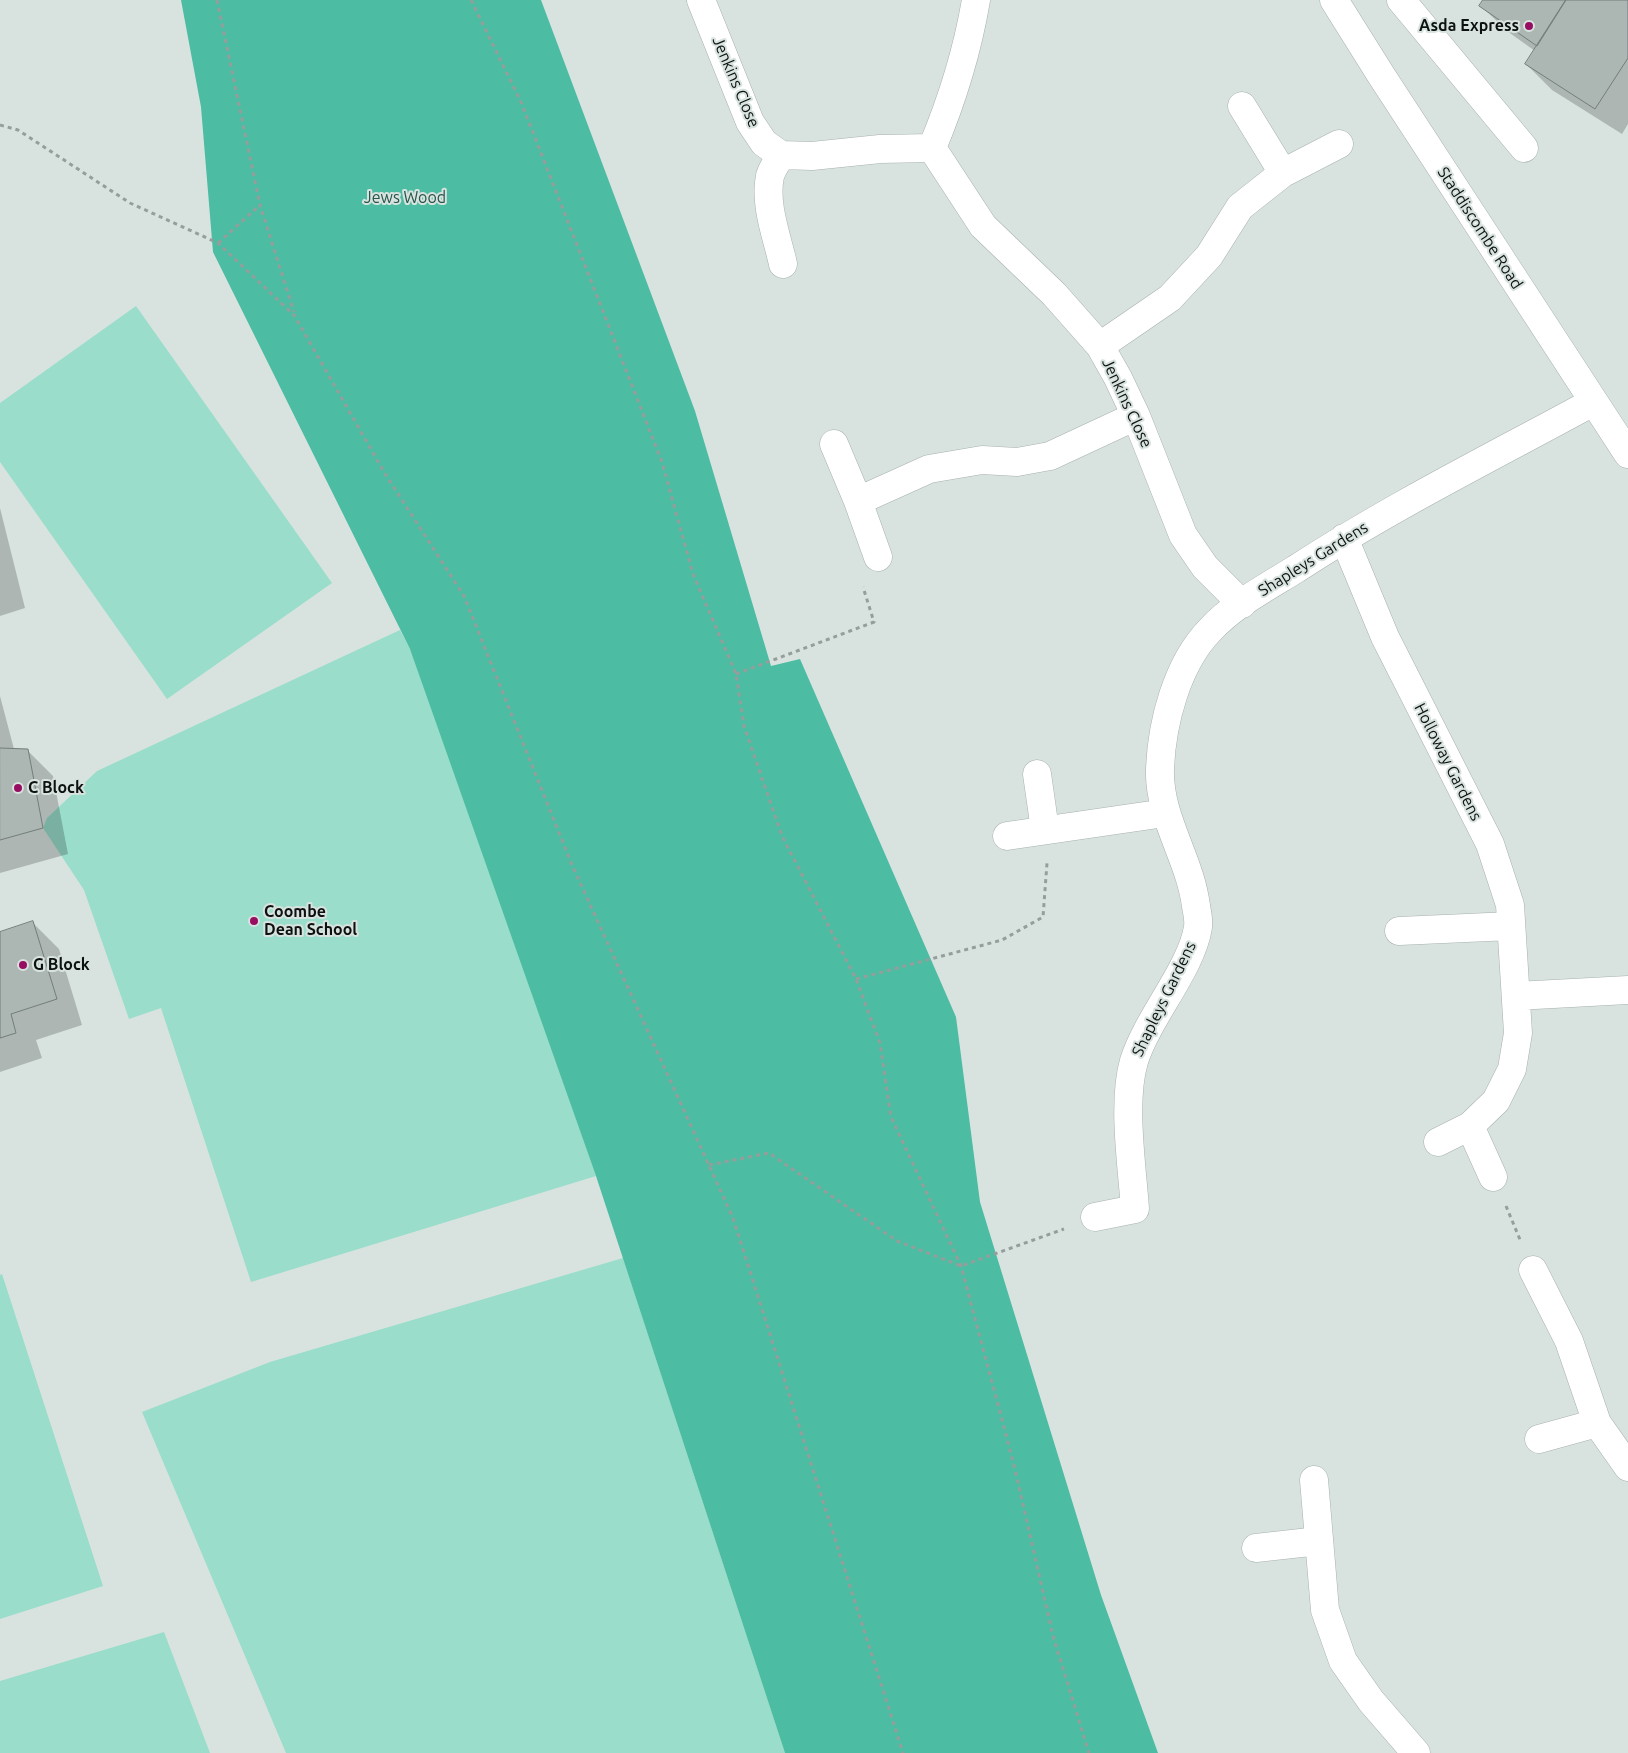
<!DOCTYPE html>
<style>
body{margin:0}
canvas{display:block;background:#d8e3df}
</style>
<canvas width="1628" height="1753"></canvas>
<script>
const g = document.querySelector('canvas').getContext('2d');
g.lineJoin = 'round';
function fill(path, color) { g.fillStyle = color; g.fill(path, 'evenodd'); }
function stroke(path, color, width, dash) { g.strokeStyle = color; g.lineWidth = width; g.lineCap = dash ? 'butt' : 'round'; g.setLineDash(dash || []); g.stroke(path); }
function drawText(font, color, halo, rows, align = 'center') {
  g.font = font + ' Ubuntu,sans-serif'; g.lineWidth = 4; g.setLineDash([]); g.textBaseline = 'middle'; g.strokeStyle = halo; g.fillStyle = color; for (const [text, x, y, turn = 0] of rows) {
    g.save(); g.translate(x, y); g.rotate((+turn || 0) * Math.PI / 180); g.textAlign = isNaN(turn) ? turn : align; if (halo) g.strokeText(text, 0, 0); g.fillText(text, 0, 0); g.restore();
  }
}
fill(new Path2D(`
 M136,306L332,583L167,699L0,462V403Z
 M400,630L419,666L596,1176L251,1282L161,1008L129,1019L84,890L43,828L47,818L97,771Z
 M623,1258L785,1753H286L142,1412L270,1362Z
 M2,1274L103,1586L0,1619V1275Z
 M164,1632L210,1753H0V1681Z`), '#99ddca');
fill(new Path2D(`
 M181,0H541L695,411L771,666L800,659L956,1017L980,1202L1101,1595L1158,1753H785L596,1176L410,649L213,252L201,107Z`), '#4cbca3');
fill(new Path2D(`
 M1485,0H1628V124L1622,134L1552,90L1526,64L1535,51L1507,31L1481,6Z
 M0,508L25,608L0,616Z
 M0,696L14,749L27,750L53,776L68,854L0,873Z
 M33,923L59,949L82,1025L36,1040L42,1058L0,1072V933Z`), '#0003');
const building = new Path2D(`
 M1483,0H1566L1537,46L1479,6Z
 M1566,0H1628V58L1595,109L1525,64Z
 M0,748L28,749L43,828L0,840Z
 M33,921L57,999L11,1014L16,1033L0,1038V932Z`);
fill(building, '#acb6b3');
stroke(building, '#737d7a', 1);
const minor = new Path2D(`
 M701,0L750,122L764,143L781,155L812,156L880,149L932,148L983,226L1054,294L1100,346L1118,378L1136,416L1183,535L1205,567L1242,604
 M1334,0L1381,75L1628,454
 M1401,0L1524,148
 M1242,106L1283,173
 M932,148C953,98 967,53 976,0
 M781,155C777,162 772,169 770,176C764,204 777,237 783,264
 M1100,346L1170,298L1209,256L1240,207L1283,173L1339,144
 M834,444L858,501L878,557
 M858,501L929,469L982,460L1017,462L1050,456L1136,416
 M1344,538L1385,637L1490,844L1510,905L1518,1033L1512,1069L1496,1101L1470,1126L1438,1142
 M1037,774L1045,830
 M1007,836L1165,813
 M1399,931L1511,926
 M1516,996L1628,990
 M1470,1126L1493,1177
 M1095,1217L1135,1209C1132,1166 1122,1102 1134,1061C1148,1017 1192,968 1198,927C1199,920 1197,912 1196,906C1190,858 1158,817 1160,768C1162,722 1177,664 1210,630C1233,605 1267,587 1296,569C1391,507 1494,456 1593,402
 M1533,1270L1569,1341L1597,1423L1628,1467
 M1539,1439L1597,1423
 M1314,1480L1325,1610L1343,1661L1371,1701L1416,1753
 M1256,1548L1319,1541`);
stroke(minor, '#a7b1ae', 29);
stroke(new Path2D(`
 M217,0L260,205L294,312
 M471,0L521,102L662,462L693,574L736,674L744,726L782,836L856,979L880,1043L891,1117L961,1266L1014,1465L1053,1636L1089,1753
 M0,125L18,130L130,203L218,243L294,315L384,472L464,596L572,865L733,1218L903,1753
 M218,243L260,205
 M736,674L874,622L863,587
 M856,979L1002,940L1043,917L1047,863
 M709,1165L769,1153L897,1241L961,1266L1064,1229
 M1506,1206L1521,1242`), '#959e9b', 3, [4, 4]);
stroke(minor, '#fff', 28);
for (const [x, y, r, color] of [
 [1529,26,5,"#970d62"],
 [18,788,5,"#970d62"],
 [254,921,5,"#970d62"],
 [23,965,5,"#970d62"]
]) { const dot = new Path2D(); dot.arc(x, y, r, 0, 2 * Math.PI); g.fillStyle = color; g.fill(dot); stroke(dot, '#d8e3df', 2); }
drawText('bold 16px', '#0d1110', '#d8e3df', [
 ["Asda Express",1519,26,"right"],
 ["C Block",28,788],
 ["Coombe",264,912],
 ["Dean School",264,930],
 ["G Block",33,965]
], 'left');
drawText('16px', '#0d1110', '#d8e3df', [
 ["Jenkins Close",736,82,67],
 ["Staddiscombe Road",1480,228,57],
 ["Jenkins Close",1127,403,65],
 ["Shapleys Gardens",1313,559,-32],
 ["Holloway Gardens",1448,762,63],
 ["Shapleys Gardens",1164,999,-64]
]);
drawText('16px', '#26554a', '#d8e3df', [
 ["Jews Wood",405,198]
]);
</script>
